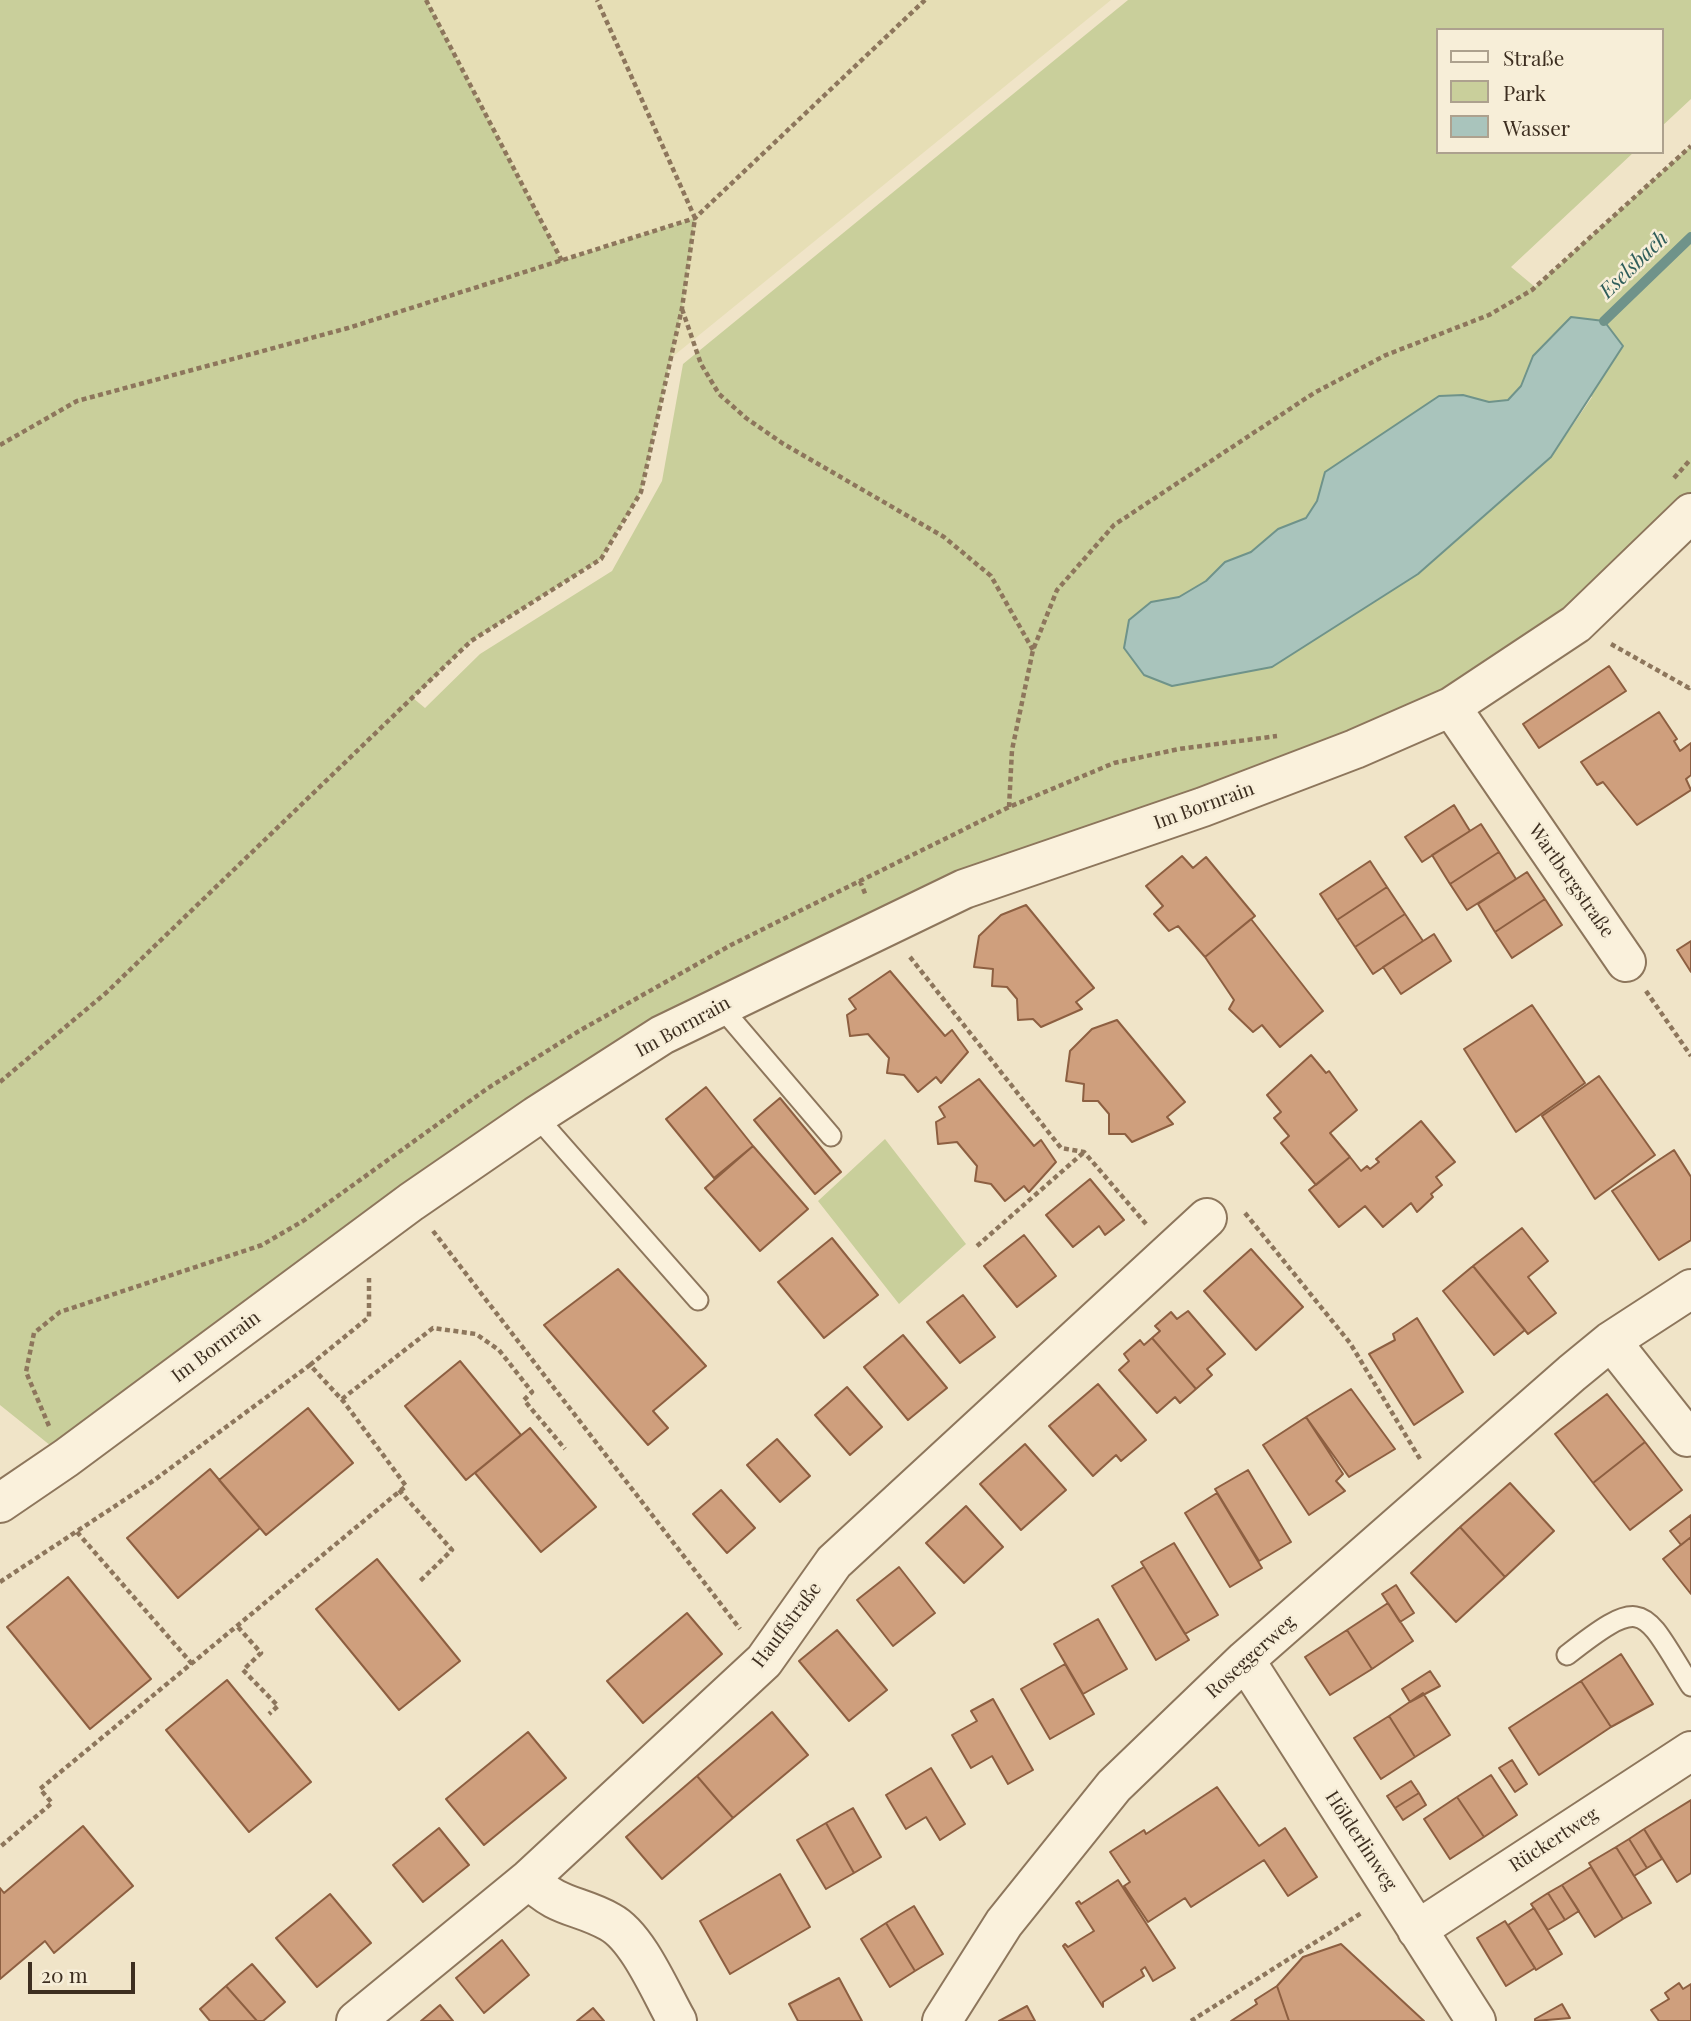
<!DOCTYPE html>
<meta charset="utf-8">
<style>
body{margin:0}
#map{position:relative;width:1691px;height:2021px;overflow:hidden;background:#f0e4c8;font-family:"Playfair Display",serif}
canvas{display:block}
.legend{position:absolute;left:1436px;top:28px;width:228px;height:126px;box-sizing:border-box;background:#f7eed8;border:2px solid #ada18e;margin:0;padding:9px 12px;list-style:none;font-size:21px;color:#3d2e20}
.legend li{display:flex;align-items:center;gap:14px;height:35px}
.legend b{width:35px;border:2px solid #ada18e}
.scale{position:absolute;left:28px;top:1962px;width:107px;height:32px;box-sizing:border-box;border:4px solid #3d2e20;border-top:0;padding-left:9px;font-size:21px;line-height:24px;white-space:nowrap;color:#3d2e20;-webkit-text-stroke:5px #f7eed8;paint-order:stroke}
</style>
<div id="map">
<canvas width="1691" height="2021"></canvas>
<ul class="legend">
<li><b style="height:9px;background:#faf1dc"></b>Straße</li>
<li><b style="height:19px;background:#c9cf9b"></b>Park</li>
<li><b style="height:19px;background:#a9c4bc"></b>Wasser</li>
</ul>
<div class="scale">20 m</div>
</div>
<script>
const g = document.querySelector('canvas').getContext('2d');
g.lineJoin = 'round';
function fill(path, color) { g.fillStyle = color; g.fill(path, 'evenodd'); }
function stroke(path, color, width, dash) { g.strokeStyle = color; g.lineWidth = width; g.lineCap = dash ? 'butt' : 'round'; g.setLineDash(dash || []); g.stroke(path); }
function drawText(font, color, halo, rows, align = 'center') {
  g.font = font + ' "Playfair Display",serif'; g.lineWidth = 5; g.setLineDash([]); g.textBaseline = 'middle'; g.strokeStyle = halo; g.fillStyle = color; for (const [text, x, y, turn = 0] of rows) {
    g.save(); g.translate(x, y); g.rotate((+turn || 0) * Math.PI / 180); g.textAlign = isNaN(turn) ? turn : align; if (halo) g.strokeText(text, 0, 0); g.fillText(text, 0, 0); g.restore();
  }
}
fill(new Path2D(`
 M426,0H1111L671,358L695,218L562,261Z`), '#e6deb5');
fill(new Path2D(`
 M0,0H426L562,261L695,218L682,308L641,492L601,559L471,641L413,698L425,708L480,654L612,571L662,481L683,364L1128,0H1691V99L1661,127V30H1437V152H1634L1511,267L1535,287L1691,146V513L1576,624L1203,807L662,1035L66,1458L0,1405ZM1533,356L1592,397L1551,457L1418,574L1272,667L1151,602L1179,597L1206,581L1225,562L1251,552L1278,529L1306,518L1317,501L1325,472L1439,396L1463,395L1489,402L1508,401L1521,386Z
 M885,1139L966,1244L899,1304L818,1201Z`), '#c9cf9b');
const water = new Path2D(`
 M1571,317L1604,321L1623,346L1551,457L1418,574L1272,667L1172,686L1144,675L1124,648L1129,620L1151,602L1179,597L1206,581L1225,562L1251,552L1278,529L1306,518L1317,501L1325,472L1439,396L1463,395L1489,402L1508,400L1521,386L1533,356Z`);
fill(water, '#a9c4bc');
stroke(water, '#6f938a', 2);
stroke(new Path2D(`
 M1604,321L1691,237`), '#6f938a', 10);
const building = new Path2D(`
 M1609,666L1626,691L1539,748L1523,724Z
 M1659,712L1677,739L1674,741L1680,751L1691,743V775L1686,779L1691,790L1637,825L1603,782L1597,785L1581,762Z
 M1454,805L1470,831L1422,862L1405,837Z
 M1481,824L1499,852L1450,884L1432,855Z
 M1499,852L1516,879L1467,910L1450,884Z
 M1182,856L1193,868L1206,857L1255,916L1205,957L1178,926L1169,931L1154,914L1163,906L1146,886Z
 M1370,861L1387,887L1337,920L1320,894Z
 M1527,872L1545,899L1495,932L1478,904Z
 M1387,887L1405,914L1355,947L1337,920Z
 M1545,899L1562,925L1512,958L1495,932Z
 M1026,905L1094,988L1076,1002L1082,1009L1041,1027L1033,1019L1018,1020L1017,999L1007,987L992,986L993,969L974,967L979,936L1001,915Z
 M1405,914L1423,941L1373,974L1355,947Z
 M1251,919L1323,1011L1280,1047L1262,1025L1253,1032L1229,1009L1234,1000L1205,957Z
 M1434,934L1451,961L1401,994L1383,967Z
 M1691,941V972L1677,950Z
 M890,971L945,1036L952,1030L968,1052L941,1083L936,1077L918,1092L904,1075L887,1073L889,1058L868,1034L850,1036L847,1015L856,1009L849,999Z
 M1532,1005L1585,1083L1516,1132L1464,1049Z
 M1117,1020L1185,1102L1167,1117L1173,1124L1132,1142L1125,1134H1109V1114L1098,1101H1083L1084,1084L1066,1081L1070,1051L1092,1029Z
 M1311,1055L1326,1073L1329,1071L1357,1110L1330,1133L1350,1157L1316,1185L1281,1143L1289,1136L1274,1118L1281,1112L1267,1095Z
 M1599,1076L1655,1155L1595,1199L1542,1116Z
 M979,1079L1034,1146L1041,1140L1056,1162L1029,1192L1024,1186L1005,1201L991,1184L975,1181L977,1166L957,1142L938,1144L936,1122L945,1117L939,1107Z
 M706,1087L753,1146L714,1178L666,1119Z
 M780,1098L841,1172L815,1194L754,1120Z
 M1421,1121L1455,1162L1436,1177L1442,1185L1431,1194L1433,1197L1417,1212L1411,1203L1383,1227L1365,1206L1339,1227L1309,1190L1350,1157L1361,1171L1367,1166L1370,1169L1379,1162L1376,1159Z
 M753,1146L808,1209L760,1251L705,1188Z
 M1674,1150L1691,1177V1240L1659,1260L1612,1191Z
 M1090,1179L1124,1220L1105,1235L1099,1226L1073,1247L1046,1215Z
 M1522,1228L1548,1261L1528,1277L1556,1313L1528,1334L1473,1266Z
 M1024,1235L1056,1276L1017,1307L984,1266Z
 M832,1238L878,1295L824,1338L778,1282Z
 M1251,1249L1303,1307L1256,1350L1204,1291Z
 M1473,1266L1525,1330L1494,1355L1443,1291Z
 M618,1269L706,1366L653,1411L668,1428L648,1445L544,1325Z
 M963,1295L995,1337L960,1363L927,1322Z
 M1188,1311L1225,1354L1207,1369L1212,1375L1196,1389L1152,1338L1160,1331L1155,1326L1171,1312L1177,1319Z
 M1417,1318L1463,1392L1414,1425L1369,1354L1395,1340L1393,1334Z
 M903,1335L947,1388L908,1420L864,1367Z
 M1152,1338L1196,1389L1180,1403L1175,1397L1157,1413L1119,1370L1129,1361L1124,1354L1140,1340L1144,1345Z
 M460,1361L521,1435L466,1480L405,1406Z
 M1098,1384L1146,1440L1121,1461L1116,1455L1093,1476L1049,1426Z
 M847,1387L882,1427L850,1455L815,1415Z
 M1351,1389L1395,1449L1349,1477L1306,1417Z
 M1607,1394L1645,1442L1593,1483L1555,1434Z
 M308,1408L353,1463L266,1535L219,1480Z
 M1306,1417L1343,1474L1336,1481L1345,1491L1309,1515L1263,1445Z
 M530,1428L596,1507L541,1552L475,1473Z
 M777,1439L810,1476L780,1502L747,1465Z
 M1645,1442L1682,1490L1630,1530L1593,1483Z
 M1025,1444L1066,1490L1021,1530L980,1484Z
 M210,1469L260,1528L178,1598L127,1538Z
 M1248,1470L1291,1542L1259,1561L1215,1489Z
 M1510,1483L1554,1531L1505,1577L1460,1527Z
 M721,1490L755,1528L727,1553L693,1514Z
 M1217,1493L1262,1568L1230,1587L1185,1513Z
 M966,1506L1003,1547L964,1583L926,1543Z
 M1691,1515V1537L1681,1545L1670,1531Z
 M1460,1527L1505,1577L1456,1622L1411,1573Z
 M1691,1537V1594L1663,1559Z
 M1174,1543L1218,1615L1185,1634L1141,1562Z
 M377,1559L460,1661L399,1710L316,1609Z
 M899,1567L935,1613L893,1646L857,1600Z
 M1144,1567L1189,1640L1156,1660L1112,1586Z
 M68,1577L151,1679L90,1729L7,1627Z
 M1396,1585L1414,1613L1400,1622L1382,1594Z
 M1388,1603L1413,1641L1372,1669L1347,1630Z
 M687,1613L722,1654L643,1723L607,1681Z
 M1098,1619L1127,1669L1083,1694L1054,1644Z
 M837,1630L887,1690L849,1721L799,1661Z
 M1347,1630L1372,1669L1330,1695L1305,1657Z
 M1621,1654L1653,1704L1611,1727L1581,1681Z
 M1065,1664L1094,1714L1050,1739L1021,1689Z
 M1430,1671L1440,1686L1410,1702L1402,1689Z
 M227,1680L311,1782L249,1832L166,1730Z
 M1581,1681L1611,1727L1539,1775L1509,1728Z
 M1423,1693L1450,1735L1415,1757L1389,1716Z
 M993,1699L1033,1770L1008,1784L992,1756L971,1768L952,1735L977,1721L971,1711Z
 M772,1712L808,1755L733,1818L697,1776Z
 M1389,1716L1415,1757L1381,1779L1354,1738Z
 M528,1732L566,1778L484,1845L446,1799Z
 M1512,1760L1527,1784L1515,1792L1499,1768Z
 M931,1768L965,1824L940,1840L926,1817L906,1829L886,1795Z
 M1491,1775L1517,1815L1484,1837L1457,1797Z
 M697,1776L733,1818L662,1879L626,1837Z
 M1411,1781L1419,1793L1395,1808L1387,1796Z
 M1217,1787L1259,1846L1285,1828L1317,1877L1288,1896L1264,1860L1191,1907L1185,1898L1148,1922L1124,1886L1130,1882L1110,1852L1144,1830L1146,1834Z
 M1419,1793L1426,1805L1403,1820L1395,1808Z
 M1457,1797L1484,1837L1450,1859L1424,1819Z
 M1691,1800V1873L1677,1882L1644,1829Z
 M853,1808L881,1857L854,1873L826,1823Z
 M826,1823L854,1873L826,1889L797,1840Z
 M83,1826L133,1886L54,1953L45,1941L0,1979V1888L4,1893Z
 M439,1828L469,1865L423,1902L393,1865Z
 M1644,1829L1662,1859L1647,1868L1629,1839Z
 M1629,1839L1647,1868L1634,1876L1616,1847Z
 M1616,1847L1651,1903L1623,1919L1589,1863Z
 M1591,1867L1623,1919L1595,1937L1562,1885Z
 M780,1874L810,1927L730,1974L700,1921Z
 M1118,1880L1175,1968L1153,1981L1145,1967L1141,1970L1144,1976L1103,2002V2007L1063,1946L1065,1944L1068,1947L1094,1931L1076,1903L1079,1901L1081,1904Z
 M1562,1885L1579,1911L1565,1920L1548,1893Z
 M1548,1893L1565,1920L1548,1930L1531,1904Z
 M330,1894L371,1943L317,1987L276,1938Z
 M914,1906L943,1954L915,1971L886,1923Z
 M1534,1908L1562,1954L1536,1970L1508,1925Z
 M1505,1921L1535,1968L1506,1986L1477,1938Z
 M886,1923L915,1971L890,1987L861,1939Z
 M502,1940L529,1975L484,2013L456,1978Z
 M1341,1944L1424,2021H1289L1277,1986L1303,1957Z
 M252,1964L285,2002L263,2021H257L226,1986Z
 M839,1978L862,2021H798L789,2004Z
 M1679,1983L1683,1989L1691,1984V2021H1659L1651,2010L1669,1999L1665,1993Z
 M226,1986L257,2021H210L200,2009Z
 M1277,1986L1289,2021H1231L1257,2004L1255,2000Z
 M1562,2004L1570,2018L1535,2021V2019Z
 M440,2005L453,2021H421Z
 M1027,2006L1035,2021H999Z
 M593,2008L604,2021H577Z`);
fill(building, '#cf9f7d');
stroke(building, '#8d5f41', 2);
const service = new Path2D(`
 M720,1006L831,1136
 M536,1116L698,1300
 M1567,1655C1646,1593 1642,1608 1691,1686`);
const minor = new Path2D(`
 M1451,707L1626,962
 M1611,1341L1687,1437
 M0,1503L66,1458L411,1202L536,1116L662,1035L964,889L1203,807L1355,749L1451,707L1576,624L1691,513
 M1245,1660L1476,2021
 M529,1879C558,1909 578,1904 610,1922C638,1937 661,1993 677,2021
 M1417,1930L1691,1751
 M356,2021L529,1879L764,1661L834,1562L1207,1218
 M942,2021L1004,1923L1114,1786L1245,1660L1572,1373L1611,1341L1691,1289`);
stroke(service, '#8d765c', 23);
stroke(minor, '#8d765c', 42);
stroke(new Path2D(`
 M426,0L562,261
 M682,309L701,364L719,394L746,418L782,443L944,537L991,576L1033,650
 M0,445L77,401L348,328L695,218L925,0
 M1674,478L1691,459
 M1611,644L1689,688L1691,685
 M1009,807L1012,750L1033,650L1057,590L1114,525L1314,393L1386,355L1489,315L1532,290L1691,146
 M860,881L866,896
 M910,957L1061,1148L1084,1152L1146,1224
 M1646,991L1691,1056
 M0,1082L107,992L471,641L601,559L641,492L682,308L695,218L597,0
 M1245,1213L1350,1343L1420,1459
 M433,1231L740,1629
 M977,1246L1083,1153
 M310,1365L369,1317V1278
 M342,1399L433,1328L476,1334L499,1350L532,1392L524,1400L565,1449
 M49,1426L26,1372L34,1333L60,1312L262,1245L303,1221L488,1088L579,1031L731,945L1009,807L1114,763L1179,749L1277,736
 M399,1490L452,1550L419,1582
 M77,1532L193,1665
 M0,1582L153,1481L310,1365L344,1402L406,1486L40,1789L52,1803L0,1847
 M238,1627L261,1653L243,1670L278,1706L269,1714
 M1191,2021L1363,1912`), '#8d765c', 4.5, [5, 3.5]);
stroke(service, '#faf1dc', 19);
stroke(minor, '#faf1dc', 38);
drawText('19px', '#3d2e20', '#f7eed8', [
 ["Im Bornrain",1204,806,-20],
 ["Wartbergstraße",1571,881,55],
 ["Im Bornrain",683,1027,-29],
 ["Im Bornrain",216,1347,-37],
 ["Hauffstraße",787,1625,-53],
 ["Roseggerweg",1251,1657,-42],
 ["Rückertweg",1554,1840,-33],
 ["Hölderlinweg",1361,1841,57]
]);
drawText('italic 21px', '#2f5d5a', '#f7eed8', [
 ["Eselsbach",1634,265,-44]
]);
</script>
